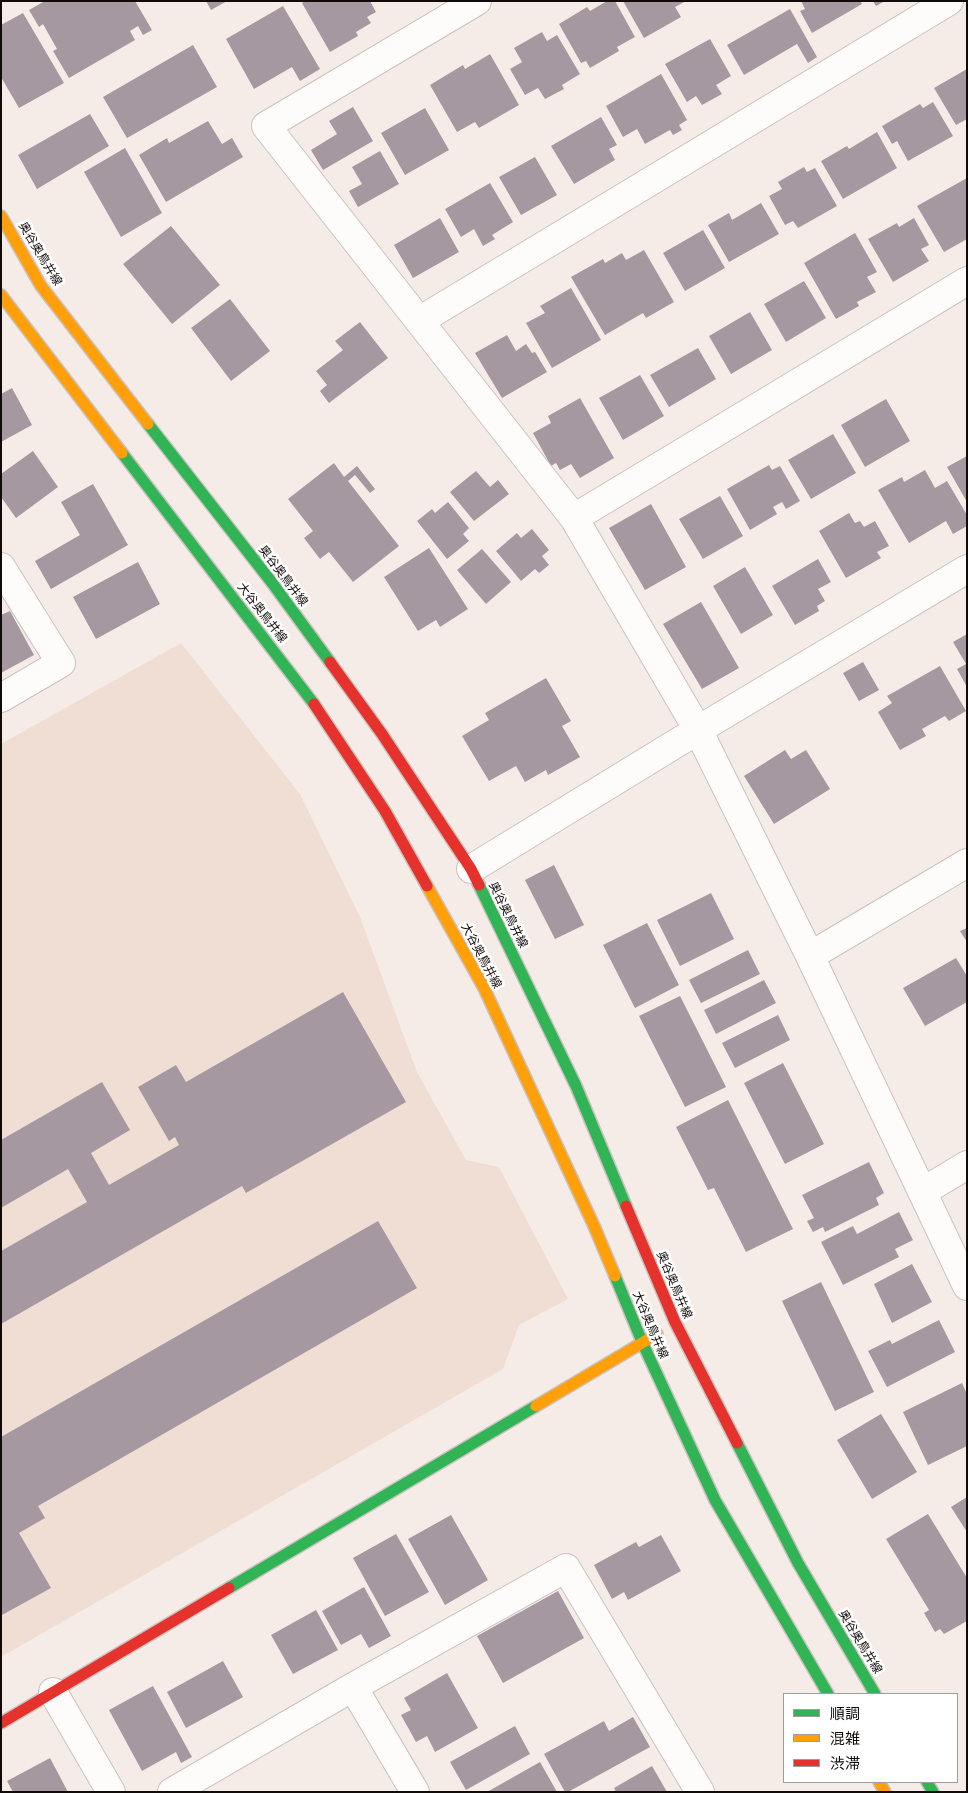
<!DOCTYPE html>
<meta charset="utf-8">
<style>
body{margin:0}
#map{position:relative;width:968px;height:1793px;overflow:hidden;background:#f6ece7;font-family:Rubik,"Noto Sans JP",sans-serif}
canvas{display:block}
.frame{position:absolute;inset:0;border:2px solid #100a08;pointer-events:none}
.legend{position:absolute;left:783px;top:1693px;width:175px;height:90px;box-sizing:border-box;background:#fff;border:1px solid #9f9d9c;margin:0;padding:6px 9px;list-style:none;font-size:15px;color:#100a08}
.legend li{display:flex;align-items:center;gap:10px;height:25px}
.legend b{width:25px;border:1px solid #9f9d9c}
</style>
<div id="map">
<canvas width="968" height="1793"></canvas>
<div class="frame"></div>
<ul class="legend">
<li><b style="height:6px;background:#30b455"></b>順調</li>
<li><b style="height:6px;background:#ff9f0a"></b>混雑</li>
<li><b style="height:6px;background:#e5322d"></b>渋滞</li>
</ul>
</div>
<script>
const g = document.querySelector('canvas').getContext('2d');
g.lineJoin = 'round';
function fill(path, color) { g.fillStyle = color; g.fill(path, 'evenodd'); }
function stroke(path, color, width, dash) { g.strokeStyle = color; g.lineWidth = width; g.lineCap = dash ? 'butt' : 'round'; g.setLineDash(dash || []); g.stroke(path); }
function drawText(font, color, halo, rows, align = 'center') {
  g.font = font + ' Rubik,"Noto Sans JP",sans-serif'; g.lineWidth = 5; g.setLineDash([]); g.textBaseline = 'middle'; g.strokeStyle = halo; g.fillStyle = color; for (const [text, x, y, turn = 0] of rows) {
    g.save(); g.translate(x, y); g.rotate((+turn || 0) * Math.PI / 180); g.textAlign = isNaN(turn) ? turn : align; if (halo) g.strokeText(text, 0, 0); g.fillText(text, 0, 0); g.restore();
  }
}
fill(new Path2D(`
 M181,643L300,794L360,917L417,1072L466,1160L499,1167L568,1299L519,1325L503,1369L1,1657V744Z`), '#f0ddd4');
fill(new Path2D(`
 M45,1H135L152,30L143,35L138,26L130,31L135,40L69,78L53,51L57,49L43,24L39,27L29,10Z
 M206,1H227L211,10Z
 M305,1H370L376,12L367,17L371,23L356,32L358,36L330,52L302,3Z
 M607,1H615L635,37L617,47L619,51L590,68L586,61L581,63L559,24L587,7L590,11Z
 M623,1H686L675,7L681,17L644,38Z
 M801,1H860L862,4L812,33L800,11L805,9Z
 M873,1H885L876,6Z
 M283,6L320,69L300,81L292,67L254,89L226,39Z
 M790,9L817,57L808,63L797,44L744,75L727,45Z
 M23,13L64,83L19,108L1,77V25Z
 M542,32L547,41L557,35L580,74L562,85L564,89L545,99L538,88L525,95L510,69L522,62L514,48Z
 M710,39L731,76L716,85L722,94L702,105L696,96L687,102L665,64Z
 M193,45L217,87L127,138L103,97Z
 M490,54L519,105L479,128L475,122L457,132L430,85L463,65L465,69Z
 M967,69V119L956,125L934,88Z
 M661,74L687,120L679,125L682,130L673,135L670,130L645,144L637,129L623,137L606,106Z
 M933,102L953,136L908,161L897,141L892,144L882,126L920,104L923,108Z
 M353,107L373,141L323,170L311,150L337,134L329,121Z
 M425,108L449,150L405,175L381,133Z
 M90,114L109,146L37,189L18,155Z
 M601,117L617,145L609,149L615,160L574,184L551,146Z
 M208,121L222,144L232,138L243,157L166,202L139,155L167,138L169,143Z
 M877,132L897,168L843,199L821,161L847,146L849,149Z
 M125,148L162,213L121,237L84,172Z
 M380,151L399,184L358,207L349,191L362,184L352,167Z
 M535,157L557,195L521,215L499,177Z
 M804,167L807,172L815,168L837,206L798,228L793,221L785,225L769,196L782,189L778,182Z
 M967,178V239L944,252L917,206Z
 M490,183L513,222L492,235L495,239L483,246L474,229L461,237L445,209Z
 M761,203L779,234L729,262L708,225L729,213L732,220Z
 M440,218L459,252L413,278L394,245Z
 M914,218L929,245L921,249L929,261L893,282L868,239L897,223L899,227Z
 M171,226L220,285L172,324L123,264Z
 M703,230L725,268L685,291L663,253Z
 M855,233L877,272L867,277L876,292L857,302L859,306L836,319L804,263Z
 M644,250L674,302L646,318L643,313L605,335L571,277L603,259L605,263L622,253L626,260Z
 M804,281L826,318L786,342L764,304Z
 M571,288L601,340L552,368L526,323L545,313L540,306Z
 M230,299L270,351L231,381L191,328Z
 M750,312L772,350L731,374L709,336Z
 M360,322L388,358L329,403L320,391L327,385L316,371L343,350L335,341Z
 M507,335L516,351L526,344L532,353L535,352L547,372L502,398L475,353Z
 M698,348L716,379L669,407L650,375Z
 M640,375L664,416L623,440L599,398Z
 M12,388L32,425L1,442V394Z
 M580,398L614,458L580,478L571,464L560,470L556,463L551,466L533,433L551,423L548,416Z
 M886,399L910,441L865,467L841,425Z
 M833,434L856,473L811,499L788,460Z
 M33,451L58,487L16,518L1,497V474Z
 M967,456V502L947,467Z
 M334,463L344,477L357,466L375,489L370,493L355,475L348,481L399,546L353,582L329,552L320,559L304,538L313,531L288,499Z
 M769,465L772,470L780,466L800,501L786,509L782,502L773,507L777,514L750,530L727,489Z
 M925,470L935,488L947,481L967,515V526L953,534L946,521L909,543L878,490L902,477L904,482Z
 M476,471L490,487L498,480L509,494L474,521L450,492Z
 M93,484L128,545L51,589L35,561L80,535L61,502Z
 M720,496L743,536L703,559L679,519Z
 M448,502L469,528L463,534L469,541L447,559L417,521L432,509L435,513Z
 M651,504L686,567L645,590L609,528Z
 M849,513L855,523L860,521L864,527L875,521L889,546L877,552L881,558L846,578L819,531Z
 M532,529L549,550L542,556L549,565L539,573L535,569L521,581L496,551L517,533L521,538Z
 M429,548L468,609L440,627L436,620L418,631L384,577Z
 M482,549L511,582L486,604L457,570Z
 M818,559L831,582L818,589L825,601L817,606L819,611L795,625L772,586Z
 M138,562L160,604L96,639L73,597Z
 M745,567L773,615L741,634L713,586Z
 M701,602L739,668L702,689L663,624Z
 M10,611L34,655L1,673V615Z
 M967,634V687L957,669L966,664L953,642Z
 M863,662L879,690L859,701L843,673Z
 M940,666L966,711L949,721L945,716L922,729L926,736L900,750L878,712L892,703L887,696Z
 M546,678L571,721L562,726L580,757L548,775L546,770L525,782L516,766L489,781L462,736L489,720L485,713Z
 M785,750L791,759L806,750L830,789L774,824L744,776Z
 M554,865L584,925L555,939L525,880Z
 M711,893L734,939L680,966L657,920Z
 M647,923L679,985L635,1008L603,945Z
 M967,928V942L960,931Z
 M748,950L760,974L701,1003L689,980Z
 M956,958L967,976V1002L925,1026L903,988Z
 M764,980L776,1003L716,1034L704,1010Z
 M343,992L406,1102L246,1193L242,1186L1,1324V1251L87,1202L68,1169L1,1208V1140L102,1082L130,1130L91,1153L109,1185L179,1145L175,1137L169,1141L138,1087L176,1065L186,1082Z
 M680,996L726,1087L685,1107L639,1016Z
 M778,1015L790,1040L735,1068L722,1043Z
 M783,1063L824,1144L785,1164L744,1083Z
 M728,1100L793,1229L746,1252L714,1188L708,1190L676,1127Z
 M869,1162L884,1193L876,1198L879,1205L825,1232L823,1227L813,1232L807,1221L814,1218L802,1195Z
 M899,1212L913,1240L895,1249L899,1257L843,1285L821,1242L853,1226L857,1234Z
 M378,1221L417,1288L38,1506L45,1518L19,1533L51,1588L2,1615L1,1437Z
 M912,1264L932,1302L892,1323L874,1284Z
 M821,1282L874,1392L835,1411L782,1301Z
 M939,1320L955,1352L887,1387L868,1351L890,1340L892,1344Z
 M962,1383L967,1394V1446L928,1465L903,1412Z
 M881,1414L917,1472L872,1499L837,1440Z
 M967,1497V1532L951,1507Z
 M928,1514L967,1578V1621L944,1634L940,1629L935,1632L924,1613L929,1610L886,1539Z
 M451,1515L488,1580L445,1605L408,1539Z
 M396,1534L429,1592L385,1616L353,1558Z
 M661,1535L681,1571L628,1600L624,1592L612,1599L594,1565L636,1542L639,1547Z
 M364,1587L391,1636L369,1648L361,1634L341,1645L322,1611Z
 M558,1591L584,1638L503,1683L477,1636Z
 M316,1610L338,1650L293,1674L271,1635Z
 M223,1661L243,1697L186,1728L167,1692Z
 M447,1673L478,1728L435,1752L427,1736L416,1742L401,1715L411,1710L404,1698Z
 M153,1686L192,1757L181,1763L176,1752L142,1771L109,1710Z
 M633,1717L650,1747L568,1792H565L544,1754L604,1721L609,1731Z
 M515,1726L530,1754L466,1790L450,1762Z
 M50,1758L68,1792H13L7,1781Z
 M540,1762L557,1792H487Z
 M652,1766L667,1792H616L614,1788Z`), '#a598a0');
const street = new Path2D(`
 M477,1L266,126L574,518L698,730L967,569
 M419,321L949,1
 M574,518L967,281
 M1,567L61,663L1,698
 M471,869L698,730L810,956L967,1286
 M810,956L967,863
 M922,1192L967,1165
 M353,1687L415,1792
 M53,1692L111,1792
 M172,1792L353,1687L566,1568L700,1792`);
const fast = new Path2D(`
 M148,424L273,584L330,662
 M122,453L314,704
 M479,885L576,1086L626,1206
 M615,1276L643,1344L715,1500L828,1694
 M737,1443L798,1563L875,1694
 M229,1588L536,1406
 M927,1782L933,1792`);
const slow = new Path2D(`
 M1,216L41,286L148,424
 M1,295L122,453
 M427,886L484,988L594,1226L615,1276
 M536,1406L657,1334
 M879,1782L885,1792`);
const jam = new Path2D(`
 M330,662L382,734L471,869L479,885
 M314,704L385,811L427,886
 M626,1206L675,1322L737,1443
 M1,1723L229,1588`);
stroke(street, '#c9c2be', 30);
stroke(fast, '#c9c2be', 14);
stroke(slow, '#c9c2be', 14);
stroke(jam, '#c9c2be', 14);
stroke(street, '#fefcfb', 28);
stroke(fast, '#30b455', 11);
stroke(slow, '#ff9f0a', 11);
stroke(jam, '#e5322d', 11);
drawText('12px', '#100a08', '#fff', [
 ["奥谷奥鳥井線",40,254,59],
 ["奥谷奥鳥井線",283,576,53],
 ["大谷奥鳥井線",262,613,52],
 ["奥谷奥鳥井線",508,915,64],
 ["大谷奥鳥井線",481,956,62],
 ["奥谷奥鳥井線",674,1285,67],
 ["大谷奥鳥井線",650,1325,67],
 ["奥谷奥鳥井線",860,1642,59]
]);
</script>
